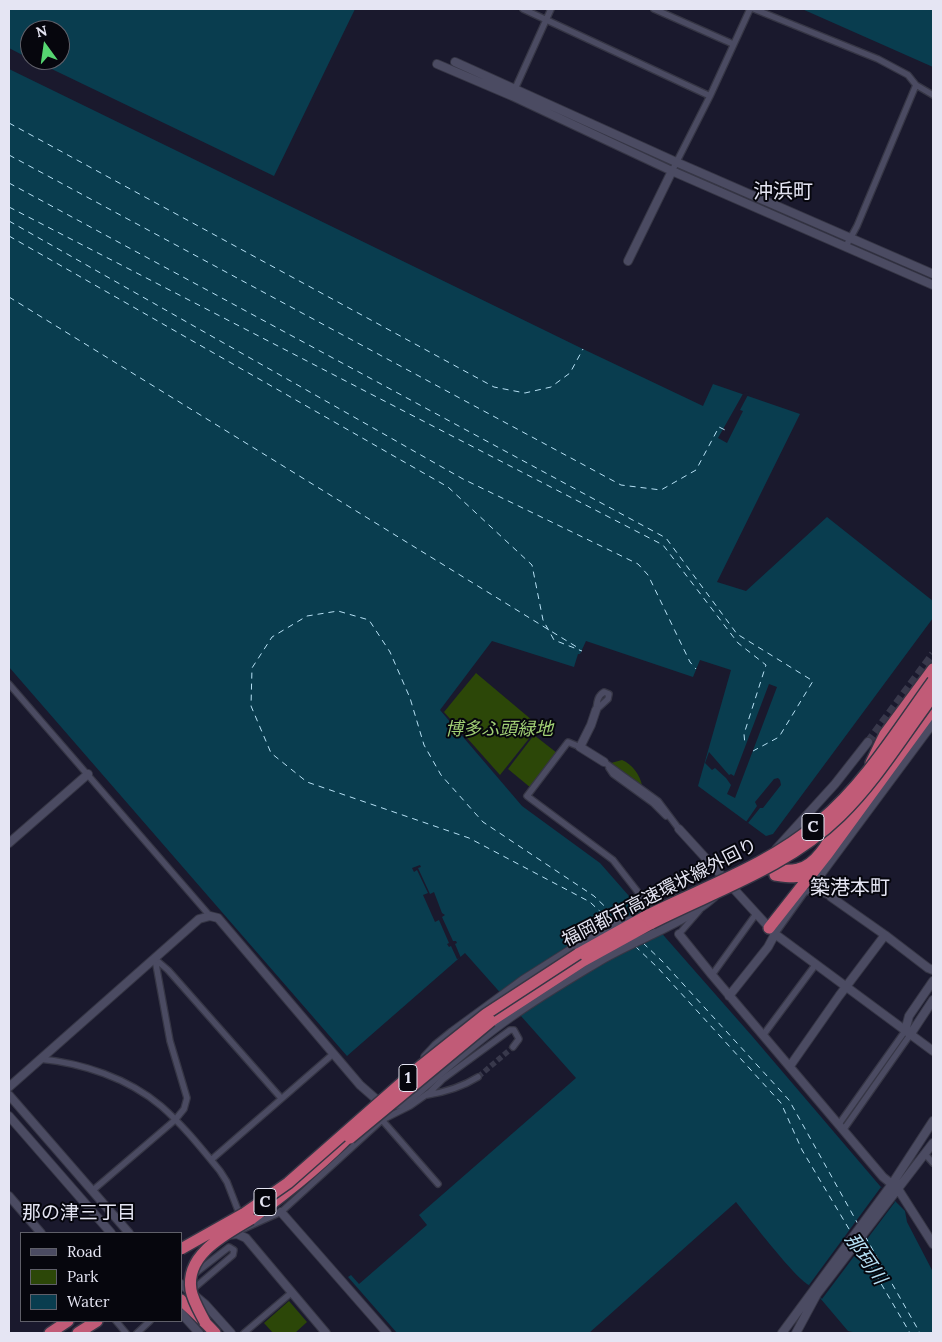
<!DOCTYPE html>
<meta charset="utf-8">
<style>
body{margin:0}
#map{position:relative;width:942px;height:1342px;overflow:hidden;background:#1a192d;font-family:Lora,serif}
canvas{display:block}
.frame{position:absolute;inset:0;border:10px solid #e5e5f3;pointer-events:none}
.legend{position:absolute;left:20px;top:1232px;width:162px;height:90px;box-sizing:border-box;background:#06060d;border:1px solid #5f5f69;margin:0;padding:6px 9px;list-style:none;font-size:15px;color:#e5e5f3}
.legend li{display:flex;align-items:center;gap:10px;height:25px}
.legend b{width:25px;border:1px solid #5f5f69}
.north{position:absolute;left:20px;top:20px;width:50px;height:50px;box-sizing:border-box;background:#06060d;border:1px solid #5f5f69;border-radius:50%;rotate:346deg;font-size:14px;font-weight:700;line-height:20px;text-align:center;color:#e5e5f3}
.north::after{content:'';display:block;margin:auto;width:18px;height:22px;background:#56d671;clip-path:polygon(50% 0,100% 100%,50% 72%,0 100%)}
</style>
<div id="map">
<canvas width="942" height="1342"></canvas>
<div class="frame"></div>
<ul class="legend">
<li><b style="height:6px;background:#4b4b62"></b>Road</li>
<li><b style="height:14px;background:#2c4708"></b>Park</li>
<li><b style="height:14px;background:#093d4f"></b>Water</li>
</ul>
<div class="north">N</div>
</div>
<script>
const g = document.querySelector('canvas').getContext('2d');
g.lineJoin = 'round';
function fill(path, color) { g.fillStyle = color; g.fill(path, 'evenodd'); }
function stroke(path, color, width, dash) { g.strokeStyle = color; g.lineWidth = width; g.lineCap = dash ? 'butt' : 'round'; g.setLineDash(dash || []); g.stroke(path); }
function drawText(font, color, halo, rows, align = 'center') {
  g.font = font + ' Lora,"Noto Sans JP",serif'; g.lineWidth = 4; g.setLineDash([]); g.textBaseline = 'middle'; g.strokeStyle = halo; g.fillStyle = color; for (const [text, x, y, turn = 0] of rows) {
    g.save(); g.translate(x, y); g.rotate((+turn || 0) * Math.PI / 180); g.textAlign = isNaN(turn) ? turn : align; if (halo) g.strokeText(text, 0, 0); g.fillText(text, 0, 0); g.restore();
  }
}
fill(new Path2D(`
 M476,673L539,726L500,775L444,712Z
 M534,735L557,753L531,788L508,769Z
 M622,760C632,764 640,775 642,785L611,763Z
 M289,1301L307,1322L295,1333H273L264,1323Z`), '#2c4708');
fill(new Path2D(`
 M9,9H355L274,176L33,60H60V30H30V59L9,48Z
 M802,9H933V67Z
 M9,69L583,349L703,406L713,384L800,414L717,582L746,591L827,517L933,601V618L773,834L766,836L698,786L731,670L700,660L693,677L586,641L580,654H578L574,667L492,641L440,710L522,806L600,863L752,1036L880,1186L905,1211L907,1222L933,1272V1333H857L848,1331L809,1285C795,1278 750,1219 736,1202L589,1333H397L348,1277L351,1275L359,1284L427,1225L419,1215L576,1078L465,953L347,1056L9,667Z`), '#093d4f');
fill(new Path2D(`
 M744,392L749,393L740,410L743,411L727,443L718,438Z
 M769,684L777,687L735,798L727,794L731,785L726,778L715,768L712,770L705,763L709,752L729,775L731,774L734,776Z
 M778,778L780,780L781,785L763,808H760L748,823L746,822L757,806L755,802L774,779Z
 M420,865L421,867L418,868L430,894L434,892L442,913L445,915L442,917L453,941H456L457,943L455,944L461,958L457,959L451,946L449,947L447,944L449,943L439,920L435,922L423,895L428,893L417,870L414,872L412,868Z
 M881,1187L895,1202L822,1299L809,1285Z`), '#1a192d');
stroke(new Path2D(`
 M9,123L494,387L525,393L551,387L570,373L583,349
 M9,155L621,485L661,490L696,470L719,427L727,431
 M9,183L666,538L737,634L813,681L779,737L753,751
 M9,207L663,545L738,643L766,665L744,734L745,745
 M9,221L463,479L638,564L648,575L690,662L696,669
 M9,236L448,487L532,565L543,620L554,640L582,651
 M9,297L580,649
 M611,922L590,902L469,838L307,782L271,753L251,706L252,668L272,637L307,616L338,611L369,620L390,652L410,698L424,745L441,775L483,822L594,896L620,921
 M643,943L663,962L789,1100L858,1224
 M635,946L658,968L781,1103L802,1150L852,1234
 M865,1236L920,1333
 M859,1246L910,1333`), '#b6e0f4', 1, [6, 5]);
stroke(new Path2D(`
 M478,1077L513,1047`), '#38384b', 5.5, [5.5, 3]);
stroke(new Path2D(`
 M868,742L933,654`), '#38384b', 8, [8, 4]);
const minor = new Path2D(`
 M523,9L710,96
 M654,9L733,44
 M754,9L878,59L908,75L916,85L933,95
 M514,91L551,9
 M672,171L710,96L750,9
 M846,246L857,226L916,85
 M9,684L210,916
 M604,692L609,694L608,699L596,710C597,703 597,696 604,692Z
 M580,747L568,742L527,796L613,860L655,914
 M604,762L658,801L679,829
 M609,768L613,774L653,803L666,816
 M679,934L699,911
 M775,934L805,892L816,890L831,897
 M712,975L756,914
 M764,1034L816,964
 M40,1059C82,1063 128,1078 161,1106C183,1125 202,1149 220,1171L227,1182L241,1218
 M427,1095C446,1092 462,1087 478,1077
 M382,1120L438,1184
 M839,1124L905,1031
 M844,1129L910,1035
 M925,1154L933,1163
 M211,1160L333,1054
 M92,1191L175,1120L184,1109L187,1098L170,1041L155,959L168,970L281,1098
 M241,1230L281,1212L382,1120L410,1106L430,1092L443,1079L510,1030H514L519,1039L513,1047
 M192,1290L233,1255L234,1250L229,1247L193,1275
 M116,1321L126,1333
 M137,1333L150,1321
 M244,1333L291,1293`);
const tertiary = new Path2D(`
 M455,62L676,162L933,274
 M437,64L512,96L672,171L933,285
 M628,261L672,171
 M596,710L591,725L580,747L604,762
 M933,723L818,878L831,897L885,935L928,968L933,970
 M679,829L775,934L933,1051
 M9,843L88,774
 M776,849L835,784L868,742
 M679,934L712,975L883,1177L898,1189L933,1244
 M729,996L768,947L775,934
 M905,1031L909,1016L933,981
 M910,1035L933,1000
 M425,1057L436,1045L452,1032L523,980L602,930L635,919
 M790,1066L839,996L885,935
 M9,1087L199,919L210,916L218,918L360,1085L376,1099L384,1100
 M9,1095L129,1233
 M390,1106L401,1104L410,1099C443,1071 475,1042 511,1017C539,997 568,980 598,962C636,939 681,926 714,897
 M9,1116L111,1233
 M9,1196L41,1233
 M281,1212L387,1333
 M228,1235L237,1234L246,1238L326,1333
 M181,1284L205,1304L231,1333
 M181,1313L199,1333
 M782,1333L892,1184L933,1121
 M796,1333L817,1294L933,1143`);
const motorway = new Path2D(`
 M871,763L885,734L933,669
 M762,868C774,869 786,872 798,869C820,865 834,830 845,813
 M775,875C788,877 798,879 810,872
 M769,928L828,853L933,709
 M578,954L646,916
 M491,1021L583,961L652,923
 M251,1219C288,1192 324,1164 354,1131
 M181,1300C193,1311 204,1321 215,1333
 M50,1333L68,1321
 M78,1333L97,1321`);
stroke(minor, '#363645', 8);
stroke(tertiary, '#363645', 10);
stroke(motorway, '#363645', 14);
stroke(minor, '#4b4b62', 5.5);
stroke(tertiary, '#4b4b62', 8);
stroke(motorway, '#c15b77', 11);
const motorwayBridge = new Path2D(`
 M646,916C704,887 769,865 819,822C865,784 898,729 933,681
 M652,923C715,891 788,867 840,816C876,781 903,736 933,696
 M350,1138L491,1021
 M181,1249L245,1213L288,1183L422,1065L486,1014L578,954
 M205,1322C200,1312 193,1301 191,1290C185,1254 226,1234 251,1219`);
stroke(motorwayBridge, '#363645', 14, []);
stroke(motorwayBridge, '#c15b77', 11);
for (const [x, y, w] of [
 [813,827,22],
 [408,1078,18],
 [265,1202,22]
]) { const box = new Path2D(); box.roundRect(x - w / 2, y - 13.5, w, 27, 4); g.fillStyle = '#06060d'; g.fill(box); stroke(box, '#e5e5f3', 1); }
drawText('bold 16px', '#e5e5f3', null, [
 ["C",813,827],
 ["1",408,1078],
 ["C",265,1202]
]);
drawText('italic 18px', '#a0cf74', '#06060d', [
 ["博多ふ頭緑地",499,730]
]);
drawText('18px', '#e5e5f3', '#06060d', [
 ["福岡都市高速環状線外回り",660,893,-27]
]);
drawText('19px', '#e5e5f3', '#06060d', [
 ["那の津三丁目",79,1214]
]);
drawText('italic 19px', '#b6e0f4', '#06060d', [
 ["那珂川",865,1259,55]
]);
drawText('20px', '#e5e5f3', '#06060d', [
 ["沖浜町",783,192],
 ["築港本町",850,888]
]);
</script>
